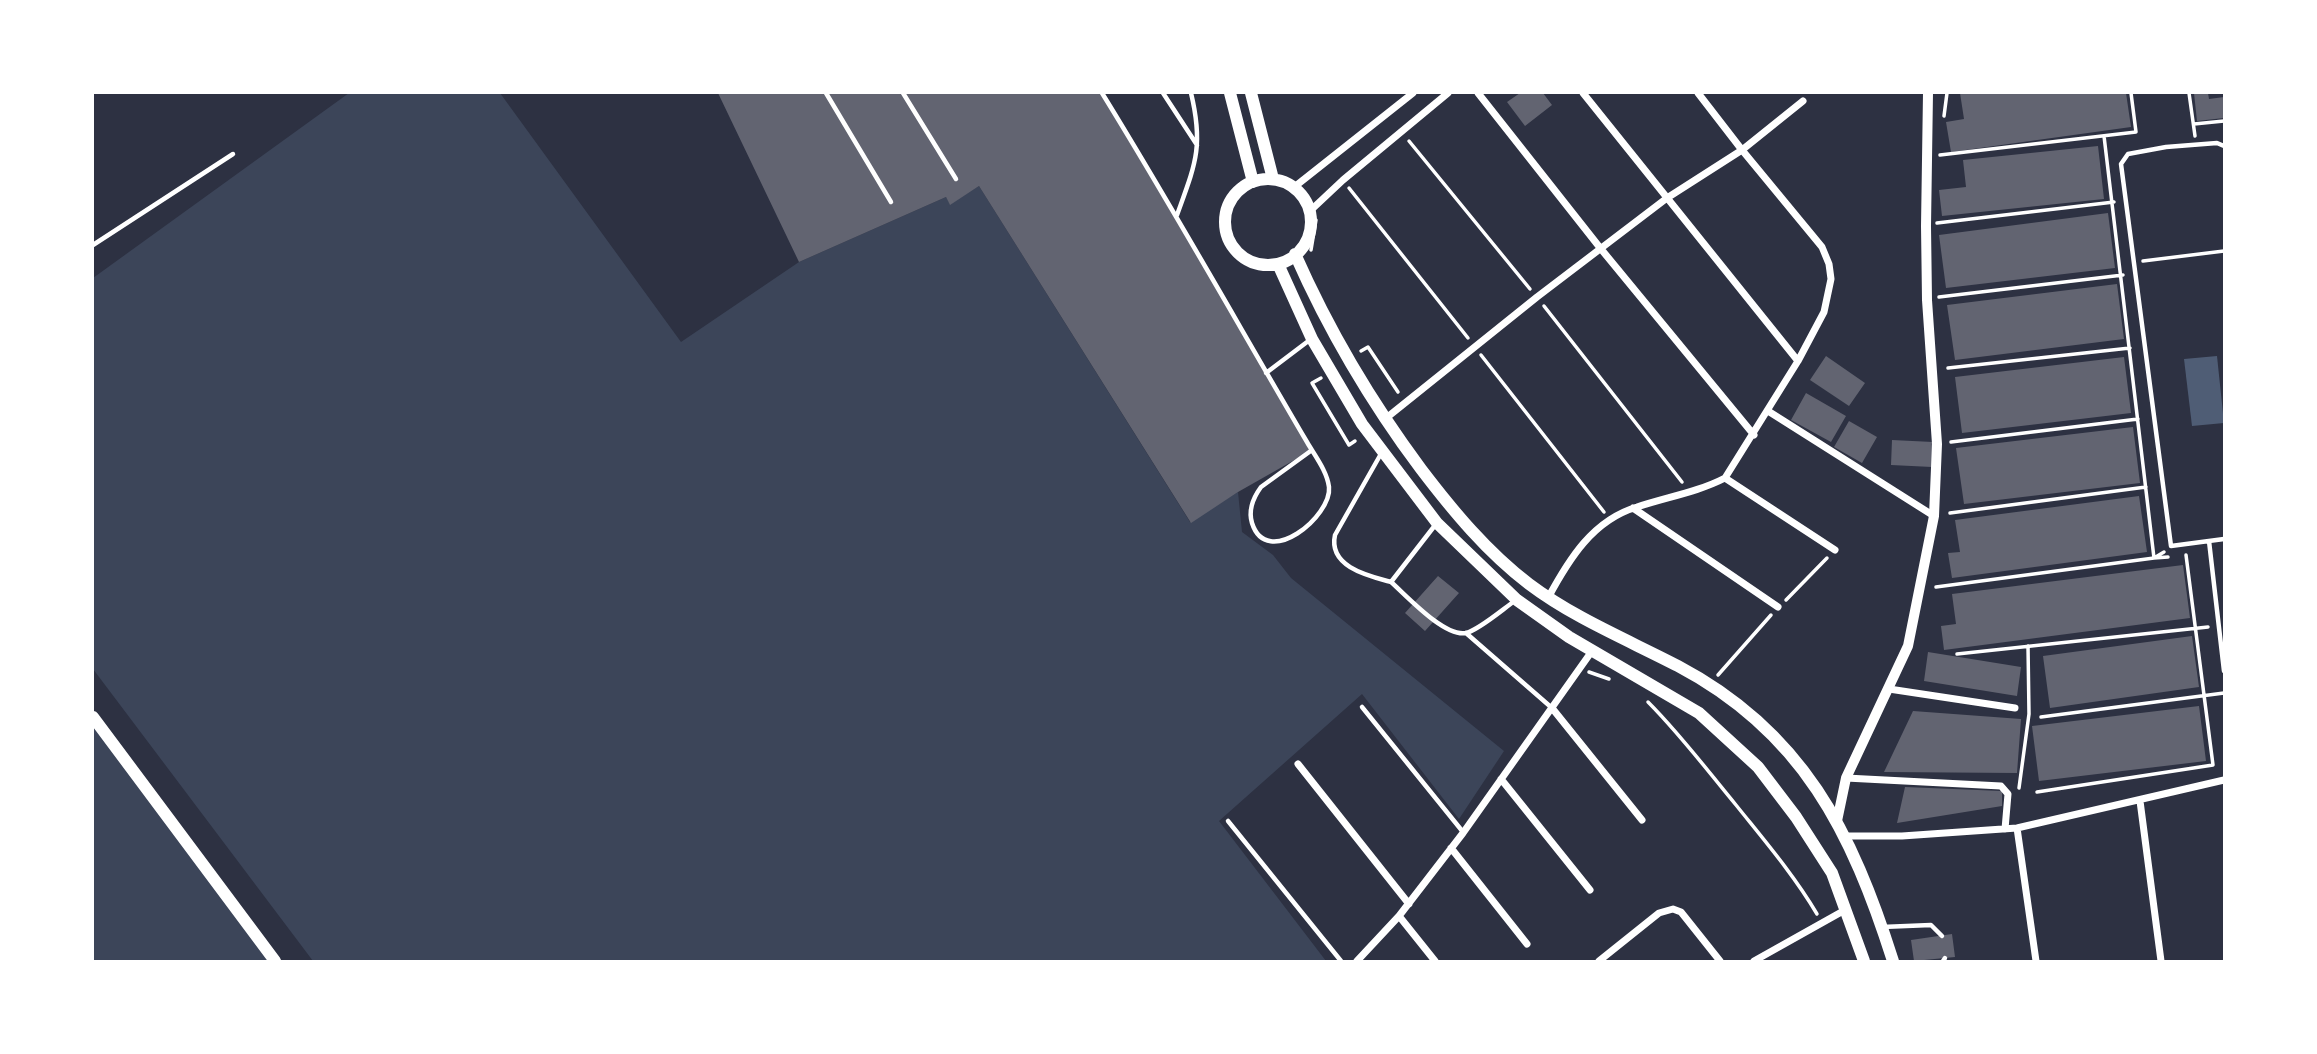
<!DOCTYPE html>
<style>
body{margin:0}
#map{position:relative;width:2317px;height:1054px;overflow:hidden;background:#2d3142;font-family:"Work Sans",sans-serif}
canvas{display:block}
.frame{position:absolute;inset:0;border:94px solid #fff;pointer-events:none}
</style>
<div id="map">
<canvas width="2317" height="1054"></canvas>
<div class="frame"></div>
</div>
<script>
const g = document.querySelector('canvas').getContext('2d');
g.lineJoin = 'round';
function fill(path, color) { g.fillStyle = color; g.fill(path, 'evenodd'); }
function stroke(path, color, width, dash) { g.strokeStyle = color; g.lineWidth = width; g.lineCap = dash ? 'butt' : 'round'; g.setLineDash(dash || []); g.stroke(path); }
fill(new Path2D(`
 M349,93H500L681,342L799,262L946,197L950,204L979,186L1190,522L1238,492L1242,532L1273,555L1291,578L1504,751L1459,819L1362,694L1219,821L1326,961H313L93,669V278Z
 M93,717L275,961H93Z`), '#3c4559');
fill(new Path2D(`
 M2217,356L2224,423L2192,426L2184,359Z`), '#4f5d75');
fill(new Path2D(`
 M718,93H1101L1312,450L1238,492L1191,523L979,186L950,205L946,197L799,262Z
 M1520,93H1543L1552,105L1525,126L1507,102Z
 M1960,93H2126L2131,127L1951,152L1946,122L1964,119Z
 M2194,93H2208L2209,99L2224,97V118L2197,121Z
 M2098,146L2104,199L1942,216L1939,190L1966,187L1963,160Z
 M2108,213L2115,268L1946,288L1939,235Z
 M2117,284L2124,339L1955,360L1947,305Z
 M1826,356L1865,383L1849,406L1810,380Z
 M2124,357L2131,413L1962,433L1955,377Z
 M1806,393L1846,416L1831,442L1791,420Z
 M1849,421L1877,437L1862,463L1834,447Z
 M2133,427L2140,483L1964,504L1956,448Z
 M1892,440L1933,442L1932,467L1891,465Z
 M2139,496L2147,552L1952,578L1948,553L1960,552L1955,520Z
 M2183,565L2190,618L1944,650L1941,626L1956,624L1952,594Z
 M1438,576L1459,593L1425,631L1405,613Z
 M2192,636L2199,687L2050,708L2043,656Z
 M1928,652L2021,667L2017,696L1924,681Z
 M2199,706L2206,761L2039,781L2032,726Z
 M1913,711L2021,719L2017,773L1884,772Z
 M1905,787L2002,791V806L1897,823Z
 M1952,934L1955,957L1914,961L1911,940Z`), '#626471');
stroke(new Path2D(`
 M2189,93L2195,136
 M1944,116L1947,93
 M2194,124L2224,121
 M2104,136L2154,558L2168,557
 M1409,141L1530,289
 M1940,155L2136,132L2131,93
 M1349,188L1468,338
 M1937,223L2114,202
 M1311,250L1316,220
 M2143,261L2224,251
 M1939,297L2123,275
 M1544,306L1682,482
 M1361,351L1368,347L1398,392
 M1481,355L1604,512
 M1948,368L2130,348
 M1321,378L1312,383L1349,445L1355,441
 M1951,442L2138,419
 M1950,513L2146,487
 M1936,587L2154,558L2164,552
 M1786,600L1827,558
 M1957,654L2208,627
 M1589,672L1609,679
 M1718,675L1771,615
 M1648,702C1680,734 1707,770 1736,805C1764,840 1794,875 1817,914
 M2041,717L2224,693
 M2019,788L2029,714L2028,646
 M2037,792L2213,765L2186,555`), '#fff', 3.5);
stroke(new Path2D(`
 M826,93L891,202
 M903,93L956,179
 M1102,93C1173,208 1239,326 1307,442C1315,456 1327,471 1329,487C1332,516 1267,570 1252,523C1248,510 1253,498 1261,487L1312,450
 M1163,93L1197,145
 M2224,146L2217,143L2166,147L2128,154L2121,164L2171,546L2224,539
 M1177,215C1195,165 1204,147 1191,93
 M93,245L233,154
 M1266,373L1311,339
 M1382,452L1335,535C1328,567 1369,576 1391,582
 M1436,524L1391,582C1407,596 1444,637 1466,633C1479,630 1503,609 1516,600
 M2209,541L2224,671
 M1466,633L1552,708
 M1362,707L1463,832
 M1228,821L1341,961
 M1882,927L1931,925L1942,936
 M1943,961L1945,958`), '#fff', 4.5);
stroke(new Path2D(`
 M1478,93L1601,249L1754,435
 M1583,93L1798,361
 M1293,188L1413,93
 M1310,211L1343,180L1448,93
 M1768,411L1934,516
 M1385,419L1537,297L1667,198L1742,150L1803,101
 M1725,478L1835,550
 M1633,508L1778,607
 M1548,598C1569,559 1593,520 1637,507C1667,497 1698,492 1725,478L1798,361L1824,312L1831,279L1829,264L1822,247L1742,150L1698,93
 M1889,689L2015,708
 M1552,708L1642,820
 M1298,764L1409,904
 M1846,778L2001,786L2008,794L2005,829
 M1501,779L1590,890
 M2140,801L2161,961
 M2017,828L2036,961
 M1845,836H1902L2017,828L2224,780
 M1451,848L1527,944
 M1399,916L1435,961
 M1357,961L1399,916L1463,833L1592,651
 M1599,961L1659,913L1673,909L1681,912L1720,961
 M1754,961L1845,910`), '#fff', 7);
stroke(new Path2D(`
 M1837,821L1846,778L1908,646L1934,516L1937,444L1927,300L1926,226L1928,93`), '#fff', 10);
stroke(new Path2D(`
 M1230,93L1253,182
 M1251,93L1273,179
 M1225 222a43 43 0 1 1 86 0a43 43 0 1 1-86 0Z
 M1295,254C1329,331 1371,402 1421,469C1453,511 1487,552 1529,584C1574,618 1628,640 1678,666C1803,732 1852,832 1893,961
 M1278,264L1312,339L1362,424L1437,523L1517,600L1569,637L1699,713L1758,767L1796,817L1832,873L1864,961
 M93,717L275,961`), '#fff', 12);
</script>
